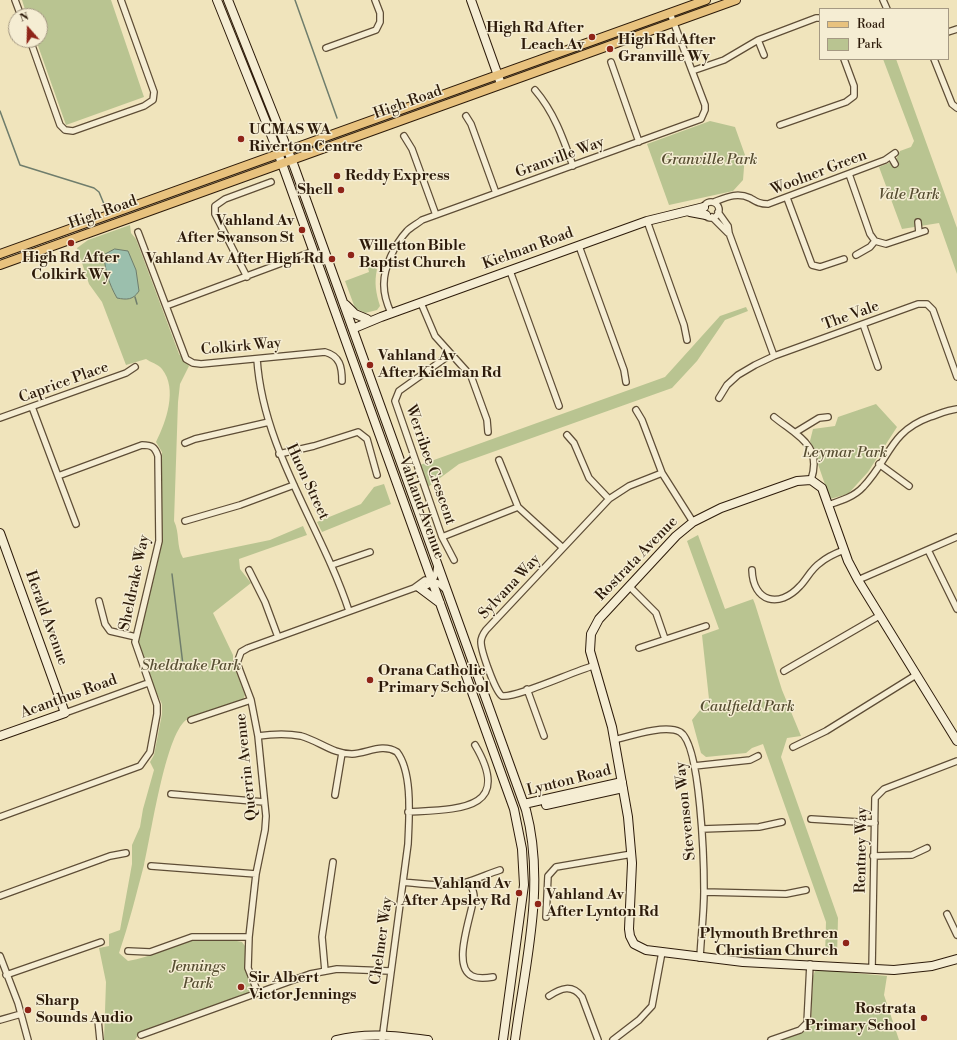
<!DOCTYPE html>
<style>
body{margin:0}
#map{position:relative;width:957px;height:1040px;overflow:hidden;background:#f0e4bc;font-family:"Libre Bodoni",serif}
canvas{display:block}
.legend{position:absolute;left:819px;top:8px;width:130px;height:52px;box-sizing:border-box;background:#f5edd3;border:1px solid #a59983;margin:0;padding:5px 7px;list-style:none;font-size:12px;color:#2d1b0a}
.legend li{display:flex;align-items:center;gap:8px;height:20px}
.legend b{width:20px;border:1px solid #a59983}
.north{position:absolute;left:8px;top:8px;width:40px;height:40px;box-sizing:border-box;background:#f5edd3;border:1px solid #a59983;border-radius:50%;rotate:340deg;font-size:11px;font-weight:700;line-height:16px;text-align:center;color:#2d1b0a}
.north::after{content:'';display:block;margin:auto;width:14px;height:18px;background:#8f2418;clip-path:polygon(50% 0,100% 100%,50% 72%,0 100%)}
</style>
<div id="map">
<canvas width="957" height="1040"></canvas>
<ul class="legend">
<li><b style="height:5px;background:#e8c27e"></b>Road</li>
<li><b style="height:11px;background:#b9c491"></b>Park</li>
</ul>
<div class="north">N</div>
</div>
<script>
const g = document.querySelector('canvas').getContext('2d');
g.lineJoin = 'round';
function fill(path, color) { g.fillStyle = color; g.fill(path, 'evenodd'); }
function stroke(path, color, width, dash) { g.strokeStyle = color; g.lineWidth = width; g.lineCap = dash ? 'butt' : 'round'; g.setLineDash(dash || []); g.stroke(path); }
function drawText(font, color, halo, rows, align = 'center') {
  g.font = font + ' "Libre Bodoni",serif'; g.lineWidth = 3; g.setLineDash([]); g.textBaseline = 'middle'; g.strokeStyle = halo; g.fillStyle = color; for (const [text, x, y, turn = 0] of rows) {
    g.save(); g.translate(x, y); g.rotate((+turn || 0) * Math.PI / 180); g.textAlign = isNaN(turn) ? turn : align; if (halo) g.strokeText(text, 0, 0); g.fillText(text, 0, 0); g.restore();
  }
}
fill(new Path2D(`
 M22,0H111L144,97L66,125L36,40H40V16H27Z
 M883,59H896L957,228V274L939,223L902,229L879,167L896,160L900,151L911,147L914,141Z
 M710,121L735,127L745,155L743,180L733,191L669,205L647,144Z
 M130,225L131,233L136,239L179,354L189,366L180,384L178,402L174,521C180,533 176,546 183,558L270,540L303,526L307,535L239,559L240,569L251,583L213,613L233,655V663L245,695L243,700L186,720C165,736 151,836 144,865C136,895 129,924 119,953L128,961C151,957 171,946 193,940C208,936 227,939 242,942L245,946V968L251,985V990L247,994L140,1032L135,1040H104L106,982L99,948L109,946V934L120,930L132,864V845L140,827L143,809L154,770L150,762L154,755L162,714V704L153,686L138,644L160,552L162,534V452L156,442C166,422 178,389 162,369C158,364 150,362 146,359L126,365L102,302L89,284L77,248L88,240Z
 M372,266L377,269C374,283 376,293 380,306L377,310L365,313L355,308L345,281L369,272L368,268Z
 M746,307L748,311L725,320L697,361L672,388L459,464L428,487L420,465L665,377L720,316Z
 M876,404L897,427L868,472L848,494L830,499L810,441L813,429L835,426L838,417Z
 M384,484L391,504L322,532L317,522L361,504L374,487Z
 M698,535L725,609L753,599L755,604L782,690L801,736L787,738L781,757L838,918L837,956H825L826,922L763,744L752,748L746,753L706,757L701,753L692,720L709,699L702,635L719,629L687,541Z
 M822,970L887,976L884,995L899,1040H781L801,1033L811,1022L813,976L815,971Z`), '#b9c491');
const water = new Path2D(`
 M115,249L128,251L136,270L139,291C133,300 127,300 117,298C109,284 105,271 104,255Z`);
fill(water, '#9bbfad');
stroke(water, '#6f7d6c', 1);
stroke(new Path2D(`
 M295,0L337,118
 M0,111L20,165L94,188L99,192L104,204
 M135,297L137,304
 M172,574L183,665`), '#6f7d6c', 1.5);
const street = new Path2D(`
 M15,0L21,16
 M883,0L887,9
 M948,32L957,29
 M30,40L60,125L65,130L73,131L144,106L153,100L154,92L121,0
 M758,40L764,55
 M326,48L376,30L380,22V13L375,0
 M934,59L952,104L957,108
 M611,62L639,142
 M692,71L724,60L758,40L816,18H820
 M535,90C554,112 563,138 573,166
 M466,116L471,124L496,193
 M780,125L846,102L854,96V86L844,59
 M404,136L412,149L436,215
 M891,157L895,164
 M849,174L870,234L875,241L886,244L925,231
 M787,198L812,265L820,267L844,259
 M714,202C727,197 737,192 750,198C757,202 760,204 768,204L885,160L895,153
 M703 210a8 8 0 1 1 16 0a8 8 0 1 1-16 0Z
 M718,212L728,226L729,233L774,356
 M712,217L728,233
 M647,221L684,325L687,340
 M918,222L919,233
 M138,232L186,359L193,363L201,364L325,352C340,356 342,367 342,381
 M579,246L624,370L626,382
 M856,255L870,247L875,241
 M510,271L559,406
 M247,277L215,214V206L225,199L271,182
 M421,303L435,336L471,376L487,420L488,432
 M166,306L314,251
 M391,313C387,304 384,296 384,286C383,268 395,244 407,231C411,227 417,224 422,220L701,119L705,110V105L670,13
 M863,324L878,367
 M451,354L399,391L395,401L442,537L454,560
 M257,359C263,450 321,526 349,611
 M719,398L727,385L738,375L755,365L774,356L918,304H927L933,310L957,377
 M32,407L76,524
 M636,410L642,420L662,473L693,522
 M774,417C796,435 823,445 811,480
 M0,418L126,373L135,367
 M796,432L819,418L828,417
 M567,435L574,443L589,478L609,499
 M185,443L195,439L269,422
 M279,454L314,446L358,432L367,439L377,475
 M499,460L518,507L563,548
 M879,464L909,486
 M828,505C840,501 854,497 863,487C890,459 889,432 930,417C939,414 948,410 957,409
 M185,521L240,505L294,485
 M442,537L518,507
 M928,550L957,609
 M332,565L370,552
 M249,570L265,602L278,637
 M752,570C753,602 779,609 800,586C807,579 811,569 820,563C827,557 836,553 844,550
 M858,580L957,537
 M629,586L656,613L665,639
 M418,588C432,587 436,578 437,566
 M99,601L105,624L110,631L136,637
 M639,648L706,626
 M593,666C574,671 517,698 502,696C495,691 481,651 481,642C481,638 483,634 486,630L609,499L629,486L662,473
 M784,671L879,616
 M527,689L544,736
 M65,713L148,683
 M191,720L251,700
 M258,736C272,734 286,733 301,736C319,741 333,754 352,754C368,753 382,743 397,752C413,773 409,818 408,844L382,1040
 M614,740C630,736 665,724 680,732C701,744 704,865 704,891C704,913 701,936 700,958
 M793,747L826,731L916,675
 M694,766L750,760L758,756
 M171,794L264,802
 M335,795L342,753
 M408,812C458,809 514,811 475,745
 M0,817L140,766L150,752L157,714V705L135,642L159,541L158,456C155,447 152,445 142,445L58,476
 M811,819L875,823
 M702,829L759,827L782,822
 M873,856L912,855L927,848
 M151,866L256,874
 M470,881C471,886 474,892 474,896C472,915 451,966 472,976C478,979 487,978 493,977
 M403,882C425,884 449,888 470,881C480,878 490,873 500,870
 M704,892L786,894L806,890
 M0,896L110,856L126,853
 M947,914L957,935
 M546,917L548,876L556,867L632,854
 M128,951L150,952L192,937H249
 M0,956L18,1003L28,1040
 M872,969L875,798L884,789L957,761
 M325,971L322,937L333,862
 M6,975L101,942
 M258,993L248,968L249,937L256,874L265,830L266,816L258,736L251,700L237,663L241,652L248,648L414,588L425,580L438,583L446,590
 M549,996C561,988 572,984 582,997L598,1040
 M0,1020L21,1014
 M98,1020L100,1040
 M141,1035L310,974L337,969L390,971
 M613,1040L639,1020L652,1006L662,952
 M771,1040L800,1030L807,1023L810,964`);
const secondary = new Path2D(`
 M217,0L276,147L514,809L522,849L524,885L503,1040
 M228,0L294,166L526,810C546,885 525,964 515,1040
 M471,0L501,84
 M690,212L706,215
 M346,305L355,314L367,319
 M357,327L381,317L647,221L704,207
 M0,533L65,713L0,736
 M420,588L440,603
 M957,741L858,580L848,561L822,488L811,480L797,481L721,508L693,522L676,536L599,619L591,634L590,651L612,727L628,817L632,863L629,929L630,936L634,944L646,950L743,962L894,970L932,966L957,959
 M524,804L622,782
 M546,805L623,788
 M336,1040C367,1032 397,1036 428,1040`);
const primary = new Path2D(`
 M0,254L706,0
 M0,265L736,0`);
stroke(street, '#5e4d36', 8);
stroke(secondary, '#2d1b0a', 10);
stroke(primary, '#2d1b0a', 10);
stroke(street, '#f5edd3', 5.5);
stroke(secondary, '#f5edd3', 8);
stroke(primary, '#e8c27e', 8);
for (const [x, y, r, color] of [
 [592,37,4,"#8f2418"],
 [610,49,4,"#8f2418"],
 [241,139,4,"#8f2418"],
 [337,176,4,"#8f2418"],
 [341,190,4,"#8f2418"],
 [302,230,4,"#8f2418"],
 [71,243,4,"#8f2418"],
 [351,255,4,"#8f2418"],
 [332,259,4,"#8f2418"],
 [370,365,4,"#8f2418"],
 [370,680,4,"#8f2418"],
 [519,893,4,"#8f2418"],
 [538,904,4,"#8f2418"],
 [846,943,4,"#8f2418"],
 [241,987,4,"#8f2418"],
 [28,1010,4,"#8f2418"],
 [924,1018,4,"#8f2418"]
]) { const dot = new Path2D(); dot.arc(x, y, r, 0, 2 * Math.PI); g.fillStyle = color; g.fill(dot); stroke(dot, '#f5edd3', 1.5); }
drawText('bold 15px', '#2d1b0a', '#f5edd3', [
 ["High Rd After",584,28,"right"],
 ["Leach Av",584,45,"right"],
 ["High Rd After",618,40],
 ["Granville Wy",618,57],
 ["UCMAS WA",249,130],
 ["Riverton Centre",249,147],
 ["Reddy Express",345,176],
 ["Shell",333,190,"right"],
 ["Vahland Av",294,221,"right"],
 ["After Swanson St",294,238,"right"],
 ["Willetton Bible",359,246],
 ["Baptist Church",359,263],
 ["High Rd After",71,258,"center"],
 ["Colkirk Wy",71,275,"center"],
 ["Vahland Av After High Rd",324,259,"right"],
 ["Vahland Av",378,356],
 ["After Kielman Rd",378,373],
 ["Orana Catholic",378,671],
 ["Primary School",378,688],
 ["Vahland Av",511,884,"right"],
 ["After Apsley Rd",511,901,"right"],
 ["Vahland Av",546,895],
 ["After Lynton Rd",546,912],
 ["Plymouth Brethren",838,934,"right"],
 ["Christian Church",838,951,"right"],
 ["Sir Albert",249,978],
 ["Victor Jennings",249,995],
 ["Sharp",36,1001],
 ["Sounds Audio",36,1018],
 ["Rostrata",916,1009,"right"],
 ["Primary School",916,1026,"right"]
], 'left');
drawText('15px', '#2d1b0a', '#f5edd3', [
 ["High Road",408,103,-20],
 ["Granville Way",560,158,-20],
 ["Woolner Green",819,173,-21],
 ["High Road",103,213,-20],
 ["Kielman Road",528,249,-20],
 ["The Vale",851,316,-20],
 ["Colkirk Way",241,347,-5],
 ["Caprice Place",64,383,-20],
 ["Werribee Crescent",430,465,71],
 ["Huon Street",307,482,65],
 ["Vahland Avenue",421,508,70],
 ["Rostrata Avenue",637,559,-46],
 ["Sheldrake Way",135,583,-78],
 ["Sylvana Way",510,587,-47],
 ["Herald Avenue",46,618,70],
 ["Acanthus Road",69,697,-20],
 ["Querrin Avenue",247,767,-96],
 ["Lynton Road",569,781,-14],
 ["Stevenson Way",686,811,-96],
 ["Rentney Way",862,850,-89],
 ["Chelmer Way",382,941,-82]
]);
drawText('italic 15px', '#574e32', '#f5edd3', [
 ["Granville Park",709,160],
 ["Vale Park",909,195],
 ["Leymar Park",845,453],
 ["Sheldrake Park",191,666],
 ["Caulfield Park",747,707],
 ["Jennings",198,967],
 ["Park",198,984]
]);
</script>
